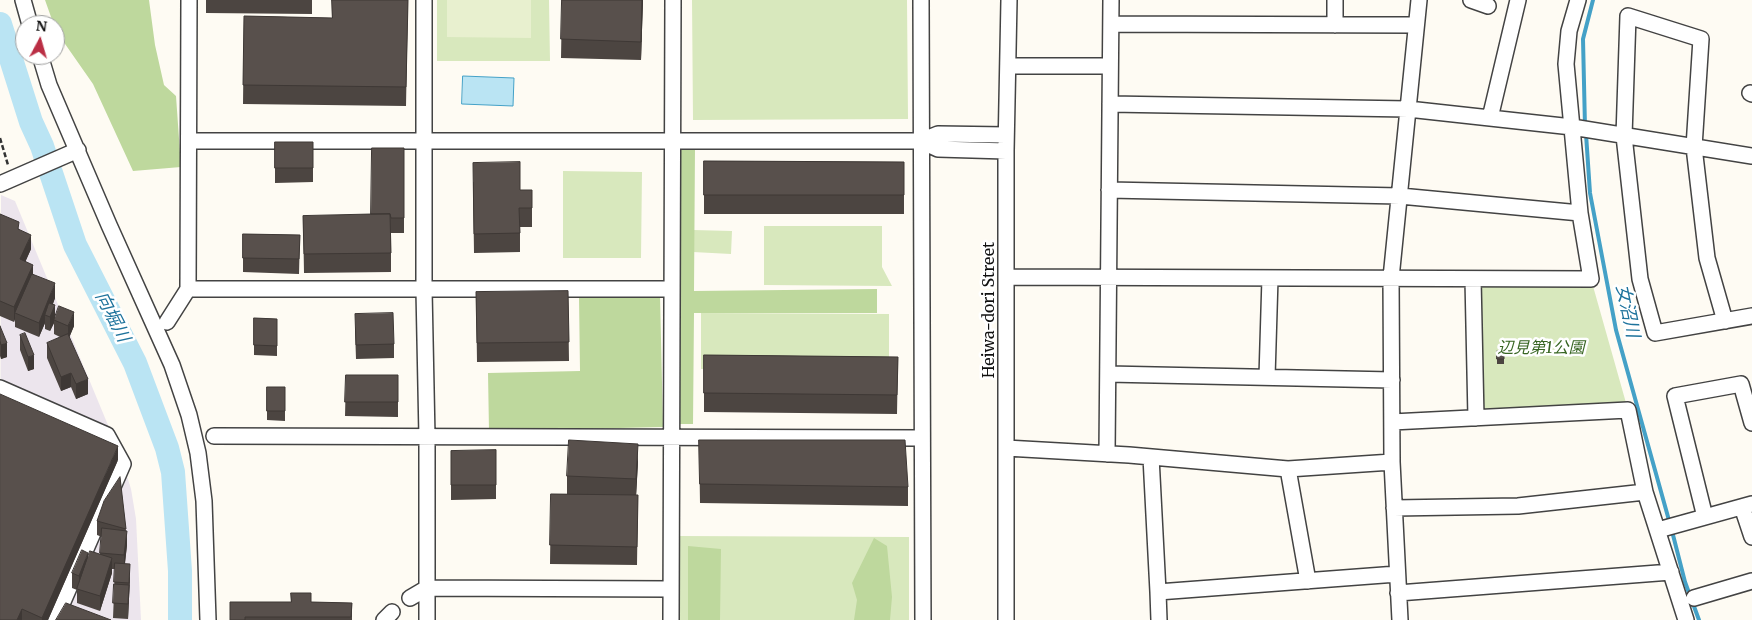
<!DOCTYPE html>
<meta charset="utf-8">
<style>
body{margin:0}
#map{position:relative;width:1752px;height:620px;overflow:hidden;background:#fefbf3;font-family:Merriweather,serif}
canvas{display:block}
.north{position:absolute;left:15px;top:15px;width:50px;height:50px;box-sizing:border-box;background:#fff;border:1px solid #9f9f9f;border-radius:50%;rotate:6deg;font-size:14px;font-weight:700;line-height:20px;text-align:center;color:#101010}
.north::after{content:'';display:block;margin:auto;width:18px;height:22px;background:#ba2e44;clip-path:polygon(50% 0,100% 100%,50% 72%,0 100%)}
</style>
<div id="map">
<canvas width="1752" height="620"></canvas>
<div class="north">N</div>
</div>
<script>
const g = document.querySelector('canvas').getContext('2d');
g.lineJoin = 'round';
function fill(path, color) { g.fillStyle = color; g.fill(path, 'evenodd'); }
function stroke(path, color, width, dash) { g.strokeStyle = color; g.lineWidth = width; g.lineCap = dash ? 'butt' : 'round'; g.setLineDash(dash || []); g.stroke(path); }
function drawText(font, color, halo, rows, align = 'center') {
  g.font = font + ' Merriweather,"Noto Sans JP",serif'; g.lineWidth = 5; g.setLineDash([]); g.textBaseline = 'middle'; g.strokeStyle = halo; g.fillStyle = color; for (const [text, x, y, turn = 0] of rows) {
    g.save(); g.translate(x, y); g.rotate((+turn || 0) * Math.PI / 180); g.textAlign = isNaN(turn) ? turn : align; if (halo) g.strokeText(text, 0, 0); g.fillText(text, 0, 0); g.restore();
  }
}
fill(new Path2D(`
 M1,195L15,201L120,454L131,489L136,519L141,620H0Z`), '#ece5ed');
fill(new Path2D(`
 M437,0H549L550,61H437Z
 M692,0H907L908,119L693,120Z
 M563,171L642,172L641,258H563Z
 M764,226H882V267L892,286L764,285Z
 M693,230L732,231L731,254L693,252Z
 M1473,279H1591L1628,410L1476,418Z
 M701,313L889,314V370L701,369Z
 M680,536L909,537V620H680Z`), '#d8e8bd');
fill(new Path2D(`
 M45,0H149L155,45L164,85L176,96L181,167L133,171L93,84L56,31Z
 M680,148H695L694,291L877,289V313H694L693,424H677Z
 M660,295L663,427L489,431L488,373L580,371L579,297Z
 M874,538L887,546L892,597L890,620H854L857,600L852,583Z
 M688,546L721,549L720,620H688Z`), '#bed89d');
fill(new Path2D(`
 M447,0H531V38L447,37Z`), '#e8f0cf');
const water = new Path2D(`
 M463,76L514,78L513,106L462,104Z
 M176,572H184V620H176Z`);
fill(water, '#bae4f3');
stroke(water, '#44a1c7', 1);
stroke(new Path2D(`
 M1585,127L1583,39L1593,0
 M1586,134L1590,193L1616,330L1670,524
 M1672,531L1685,582L1699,620`), '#44a1c7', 4);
stroke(new Path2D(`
 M0,24L31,122L42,146L75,245L135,363L167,448L173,472L180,571V620`), '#bae4f3', 24);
const minor = new Path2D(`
 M23,0L30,25
 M424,0V290L427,437V620
 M921,0L923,620
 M1471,0L1488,6
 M1111,24L1416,25
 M1335,25V0
 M40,55L49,85L109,225L172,365L189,415L198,453L204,501L208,620
 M1009,66H1110
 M1750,93L1752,94
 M1110,104L1408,109L1572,127L1752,156
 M1490,118L1518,0
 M189,141H921
 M1006,151L938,149L921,141L938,134L1006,135
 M0,184L78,150
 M1109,190L1400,196L1580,213
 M1007,277L1591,279L1580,213L1566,64L1569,31L1578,0
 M1473,279L1476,418
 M188,289H672
 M1725,321L1707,258L1694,147L1701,39L1628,16L1624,136L1640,279L1655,333L1752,316
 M167,322L188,289L189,0
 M1108,374L1392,380
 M1267,377L1270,278
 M0,388L107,435L123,464L55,620
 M1392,422L1628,410L1645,492L1686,620
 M214,436L922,438
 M1006,448L1129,455L1288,469L1392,462
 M1107,454L1111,0
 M1151,457L1158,592
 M1288,469L1308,581
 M1742,507L1752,537
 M1394,508L1518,506L1645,492
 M1705,517L1675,396L1741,384L1752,423
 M1658,530L1752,504
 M1398,593L1671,572
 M410,598L427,588L671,589
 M1694,598L1752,581
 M384,620L392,612
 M671,620L673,0
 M1006,620V151L1009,0
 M1159,620L1158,592L1397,574
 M1400,620L1392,462L1391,278L1419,0`);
stroke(minor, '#434343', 18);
stroke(new Path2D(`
 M0,138L8,165`), '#323232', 2.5, [5, 2.5]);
stroke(minor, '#fff', 15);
fill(new Path2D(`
 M206,0H312V14L206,13Z
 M408,0L406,106L243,104L244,16L332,18Z
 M562,0H643L641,60L561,58Z
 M275,142H313V182L275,183Z
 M404,148V233H391V272L304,273L303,216L371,214Z
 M704,161L904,162V214H704Z
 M473,182L520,190L532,208V227H520V252L474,253Z
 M0,214L19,229L31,249L25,262L33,274L55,298L53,304L55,317L74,326L69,338L88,394L76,399L71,387L61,391L47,358V343L60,337L54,334V323L50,331L45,329V323L39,337L15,327V319L14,322L0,316Z
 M243,234L300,235L299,274L243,272Z
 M568,291L569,361L477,362L476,292Z
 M254,318L277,319V356L254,355Z
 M0,326L7,357L1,359L0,356Z
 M355,329L394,344V358L356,359Z
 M20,335L34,369L28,371L20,350Z
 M1497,351H1504V364H1497Z
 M704,355L898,357L897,414L704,412Z
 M346,375H398V417L345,416Z
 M267,387H285V421L267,420Z
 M699,440L908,487V506L700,503Z
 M496,450V499L451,500V451Z
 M118,460L48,620H0Z
 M638,462L636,495H638L637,565L550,564L551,494H567V476Z
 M120,477L126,531L127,545L125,564L130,578L128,619L113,618L115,569H112V573L100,611L77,603V590L72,588V573L88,557L100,554L102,537L97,535V521Z
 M311,602L352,603V620H230Z`), '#4c4541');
fill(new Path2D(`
 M642,0H643L641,60V42Z
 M31,235V249L20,274V259Z
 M33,265V279L15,313V319L14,322V307Z
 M55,283V298L48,316L45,315V323L39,337V323Z
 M55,305V320H54V323L50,331V317Z
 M74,312V326L68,340V326Z
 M7,343V357L1,359V345Z
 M34,355V369L28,371V357Z
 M71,373V387L61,391V377Z
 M88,379V394L76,399V384Z
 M638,444V462L636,498V479Z
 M118,446V460L48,620H42V618Z
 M127,531V545L124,570V555Z
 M88,553V567L79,590V576Z
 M112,558V573L100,611V596Z
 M130,564V578L128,619V604Z
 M22,609V620H17Z`), '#3e3835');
const building = new Path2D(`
 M332,0H408L406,87L243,85L244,16L332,18Z
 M562,0H642L641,42L561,39Z
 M275,142H313V168H275Z
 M372,148H404V218H391L390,214H371Z
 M704,161L904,162V195H704Z
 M520,162V190H532V208H519L520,233L474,234L473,163Z
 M0,214L19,222L18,229L31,235L20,259L33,265L14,307L0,301Z
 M390,214L391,253L304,254L303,216Z
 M243,234L300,235L299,259L243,258Z
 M32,274L55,283L39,323L15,313Z
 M568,291L569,342L477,343L476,292Z
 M49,303L55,305L50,317L45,315Z
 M59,306L74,312L68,326L54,320Z
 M393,313L394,344L356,345L355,314Z
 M254,318L277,319V346L254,345Z
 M0,326L7,343L1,345L0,341Z
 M25,333L34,355L28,357L20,335Z
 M68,334L88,379L76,384L71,373L61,377L47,343Z
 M1497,351H1504V359H1497Z
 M704,355L898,357L897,395L704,393Z
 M346,375H398V402H345Z
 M267,387H285V411H267Z
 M0,394L118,446L42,618L22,609L17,620H0Z
 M569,440L638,444L636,479L567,476Z
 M699,440H905L908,487L700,484Z
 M496,450V485H451V451Z
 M120,477L126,529L97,521L104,501Z
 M551,494L638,495L637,547L550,545Z
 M102,528L127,531L124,555L100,553Z
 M82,550L88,553L79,576L72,573Z
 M90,551L112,558L100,596L77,589Z
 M115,563L130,564L129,583L114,582Z
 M114,584L129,585L128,604L113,603Z
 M291,593H311V602L352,603L351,617H245V620H230V602H291Z
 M66,603L111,620H56Z`);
fill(building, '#58504c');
stroke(building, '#3e3835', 1);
drawText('16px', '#101010', '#fff', [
 ["Heiwa-dori Street",989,310,-90]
]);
drawText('italic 16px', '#376522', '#fff', [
 ["辺見第1公園",1541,348]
]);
drawText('italic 18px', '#1e739c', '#fff', [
 ["女沼川",1627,311,78],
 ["向堀川",112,317,63]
]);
</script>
